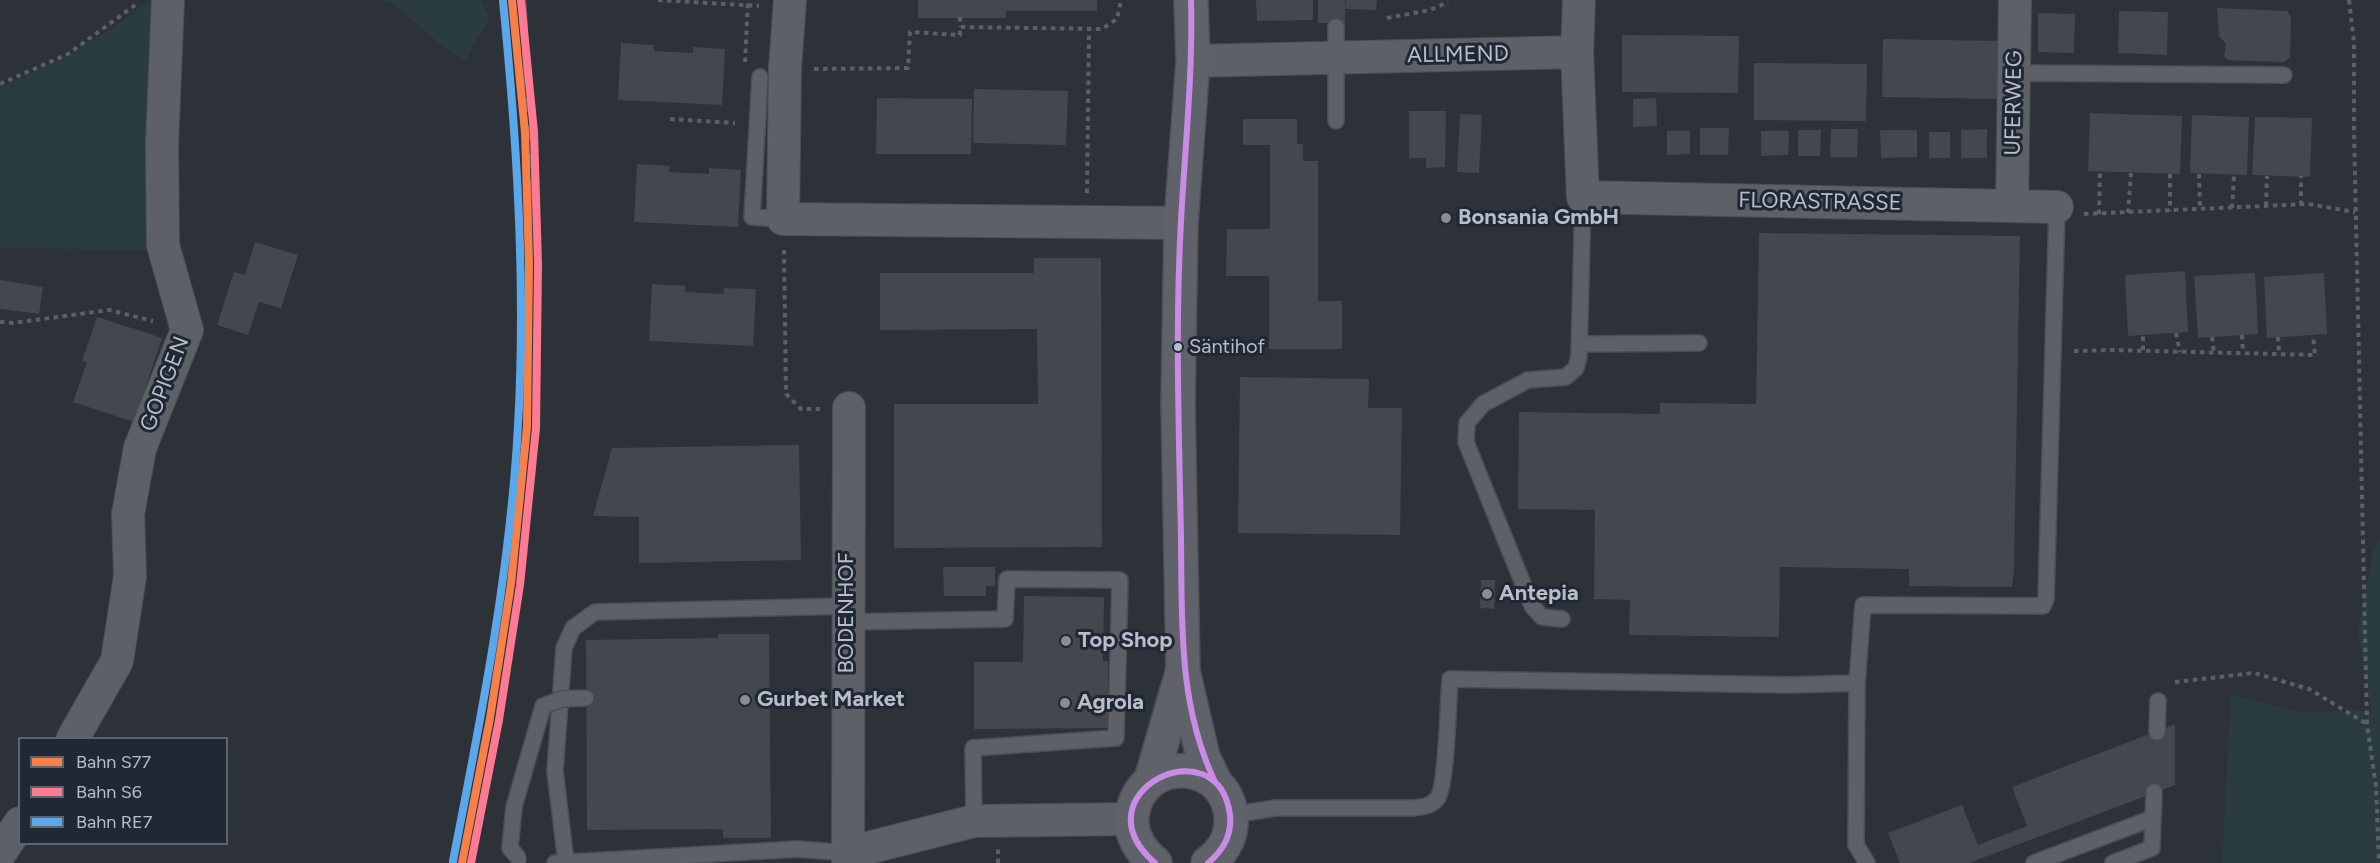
<!DOCTYPE html>
<meta charset="utf-8">
<style>
body{margin:0}
#map{position:relative;width:2380px;height:863px;overflow:hidden;background:#2d3239;font-family:Figtree,sans-serif}
canvas{display:block}
.legend{position:absolute;left:18px;top:737px;width:210px;height:108px;box-sizing:border-box;background:#202833;border:2px solid #5d646f;margin:0;padding:8px 10px;list-style:none;font-size:18px;color:#b8bec9}
.legend li{display:flex;align-items:center;gap:12px;height:30px}
.legend b{width:30px;border:2px solid #5d646f}
</style>
<div id="map">
<canvas width="2380" height="863"></canvas>
<ul class="legend">
<li><b style="height:8px;background:#f78048"></b>Bahn S77</li>
<li><b style="height:8px;background:#fe7a93"></b>Bahn S6</li>
<li><b style="height:8px;background:#5aa8eb"></b>Bahn RE7</li>
</ul>
</div>
<script>
const g = document.querySelector('canvas').getContext('2d');
g.lineJoin = 'round';
function fill(path, color) { g.fillStyle = color; g.fill(path, 'evenodd'); }
function stroke(path, color, width, dash) { g.strokeStyle = color; g.lineWidth = width; g.lineCap = dash ? 'butt' : 'round'; g.setLineDash(dash || []); g.stroke(path); }
function drawText(font, color, halo, rows, align = 'center') {
  g.font = font + ' Figtree,sans-serif'; g.lineWidth = 6; g.setLineDash([]); g.textBaseline = 'middle'; g.strokeStyle = halo; g.fillStyle = color; for (const [text, x, y, turn = 0] of rows) {
    g.save(); g.translate(x, y); g.rotate((+turn || 0) * Math.PI / 180); g.textAlign = isNaN(turn) ? turn : align; if (halo) g.strokeText(text, 0, 0); g.fillText(text, 0, 0); g.restore();
  }
}
fill(new Path2D(`
 M149,0H161L157,250L0,248V88C57,61 101,41 149,0Z
 M376,0H481L490,18L465,60L439,43L392,3Z
 M2380,539V863H2222L2231,695L2299,712L2371,710L2358,632L2374,550Z`), '#2b3c3f');
fill(new Path2D(`
 M918,0H1097V11H1006V18H918Z
 M1256,0H1313V20L1257,21Z
 M1318,0H1345V23H1318Z
 M1346,0H1377L1376,10L1345,9Z
 M2217,8L2287,11L2291,17L2290,58L2283,62L2227,60L2224,56L2226,44L2219,36Z
 M2119,11L2168,12L2167,55L2118,53Z
 M2038,13L2075,14L2074,53L2038,52Z
 M1622,35L1739,36L1738,93L1622,92Z
 M1883,39L1999,41L1997,99L1882,97Z
 M621,43L654,45V51L693,53V47L725,49L722,105L618,100Z
 M1754,63L1867,64L1866,121L1754,120Z
 M974,89L1068,91L1066,145L973,143Z
 M877,98L972,99L971,154H876Z
 M1656,98L1657,126L1633,127V99Z
 M1409,111H1446L1445,167L1426,168V158H1409Z
 M2090,113L2182,116L2180,174L2088,171Z
 M1460,114L1482,115L1479,173L1457,172Z
 M2192,115L2249,117L2247,175L2190,173Z
 M2255,117L2312,118L2310,177L2252,175Z
 M1243,119H1297V144H1303V161H1318V301H1342V349H1269V276H1226L1227,229H1270V145H1243Z
 M1700,128H1729L1728,155H1700Z
 M1831,129H1858L1857,157H1830Z
 M1987,129V158H1961V130Z
 M1798,130H1821L1820,156H1798Z
 M1880,130H1917V157L1881,158Z
 M1667,131H1690V154L1667,155Z
 M1761,131H1789L1788,155L1761,156Z
 M1929,132H1950V158H1929Z
 M637,164L670,166L669,172L709,174V168L741,170L738,227L634,222Z
 M1759,233L2020,236L2014,570L2012,587L1909,586V569L1780,567L1779,637L1629,635L1630,600L1594,599L1595,510L1518,509L1519,412L1660,414V403L1756,404Z
 M255,242L298,255L281,308L259,302L248,335L217,325L234,272L245,275Z
 M1034,258H1101L1102,547L894,548V404H1038L1037,329L880,330V273H1034Z
 M2185,271L2188,332L2128,336L2125,275Z
 M2255,273L2258,334L2198,338L2194,276Z
 M2324,273L2327,334L2267,338L2264,277Z
 M0,280L43,287L39,314L0,309Z
 M652,284L685,286V292L724,294V288L756,289L753,346L649,341Z
 M97,317L162,338L134,422L73,402L87,362L82,361Z
 M1240,377L1369,379L1368,408H1402L1400,535L1238,533Z
 M799,445L801,560L639,563V517L593,516L612,448Z
 M943,567H995V586H986V596H944Z
 M1481,580H1495L1494,609L1480,608Z
 M1024,596L1104,597L1103,661H1108V728L974,729V662H1023Z
 M718,634H769L771,838H723V829L587,830L586,640L718,638Z
 M2175,724V785L1969,863H1900L1888,833L1962,805L1978,845L2027,826L2012,787Z`), '#44474d');
const lane = new Path2D(`
 M2015,73L2284,75
 M760,77L752,217L783,219
 M1336,121V27
 M1579,344L1699,343
 M1562,619L1542,617L1532,606L1466,442L1467,423L1483,404L1528,380L1566,377L1576,368L1579,356L1583,197
 M847,622L1005,619L1007,579L1120,580L1116,738L973,748L974,821
 M2157,732L2158,701
 M1231,815L1276,808H1411C1421,807 1430,807 1437,799C1447,787 1448,701 1450,679L1790,685L1857,683
 M566,862L555,771L564,648L573,628L595,612L847,606
 M555,863L798,849L848,853
 M1867,863L1856,845L1857,683L1863,605L2043,606L2046,599L2057,207
 M2034,863L2153,818
 M2113,863L2152,848L2154,792`);
const street = new Path2D(`
 M790,0L785,68L783,219L1181,223
 M1579,0L1577,52L1583,197L2057,207
 M1193,61L1577,52
 M2012,206L2015,0
 M73,738L117,661L130,576L128,514L140,448L187,330L163,245L162,144L168,0
 M0,853L20,823
 M848,853L974,821L1132,819
 M848,863L849,408`);
const primary = new Path2D(`
 M1191,0L1193,61L1181,223L1178,404L1183,671L1203,757L1215,782
 M1151,780L1182,673
 M1155,863C1141,852 1130,835 1132,816C1140,751 1235,758 1231,825C1230,841 1220,854 1208,863`);
stroke(lane, '#4b4e54', 18);
stroke(street, '#4b4e54', 34);
stroke(primary, '#4b4e56', 36);
stroke(new Path2D(`
 M658,0L759,6
 M2349,0L2354,42V130L2367,724L2376,787L2379,863
 M960,17V27
 M1387,18L1430,10L1448,2
 M745,62L748,0
 M814,69L908,68L910,32L960,35V27L1102,29L1117,19L1121,0
 M0,84L68,54L138,3
 M670,119L735,123
 M2170,174V211
 M2199,174L2200,209
 M1087,193L1089,29
 M2301,205V176
 M2266,206L2267,176
 M2232,208L2234,175
 M2128,213L2131,173
 M2084,214L2308,204L2355,212
 M2099,214L2100,172
 M784,250L786,394L801,409H820
 M0,322L13,323L109,310L153,321
 M2176,333L2180,352
 M2242,335L2243,353
 M2212,337L2214,353
 M2278,337L2279,354
 M2143,350V335
 M2074,351L2111,350L2315,355L2313,335
 M2175,682L2254,673L2309,689L2367,724
 M998,863V849`), '#5b6064', 4, [4.5, 4.5]);
stroke(lane, '#5d6067', 15);
stroke(street, '#5d6067', 32);
stroke(primary, '#5f6369', 33);
const rail = new Path2D(`
 M523,0L528,97L529,264`);
stroke(rail, '#5c5f65', 7);
stroke(rail, '#202833', 4.5, [14]);
const laneBridge = new Path2D(`
 M519,859L510,848L514,807L543,706L562,699L586,698`);
stroke(laneBridge, '#4b4e54', 18, []);
stroke(laneBridge, '#5d6067', 15);
stroke(new Path2D(`
 M1191,0C1193,74 1185,147 1181,221C1175,327 1179,433 1181,538C1182,622 1178,704 1215,782
 M1155,863C1075,794 1218,723 1230,815C1232,835 1224,850 1208,863`), '#ca8be6', 6);
stroke(new Path2D(`
 M462,863L490,718L511,584L527,427L529,264L525,132L512,0`), '#f78048', 8);
stroke(new Path2D(`
 M471,863L499,720L520,585L536,428L538,264L534,132L521,0`), '#fe7a93', 8);
stroke(new Path2D(`
 M453,861C481,718 510,573 518,426C526,285 517,142 503,1`), '#5aa8eb', 8);
for (const [x, y, r, color] of [
 [1446,218,6,"#878d97"],
 [1178,347,5,"#b8bec9"],
 [1487,594,6,"#878d97"],
 [1066,641,6,"#878d97"],
 [745,700,6,"#878d97"],
 [1065,703,6,"#878d97"]
]) { const dot = new Path2D(); dot.arc(x, y, r, 0, 2 * Math.PI); g.fillStyle = color; g.fill(dot); stroke(dot, '#202833', 2); }
drawText('20px', '#b8bec9', '#202833', [
 ["Säntihof",1189,347]
], 'left');
drawText('22px', '#b8bec9', '#202833', [
 ["ALLMEND",1458,55,-1],
 ["UFERWEG",2014,103,-89],
 ["FLORASTRASSE",1820,202,1],
 ["GOPIGEN",165,384,-69],
 ["BODENHOF",847,613,-90]
]);
drawText('bold 22px', '#b8bec9', '#202833', [
 ["Bonsania GmbH",1458,218],
 ["Antepia",1499,594],
 ["Top Shop",1078,641],
 ["Gurbet Market",757,700],
 ["Agrola",1077,703]
], 'left');
</script>
